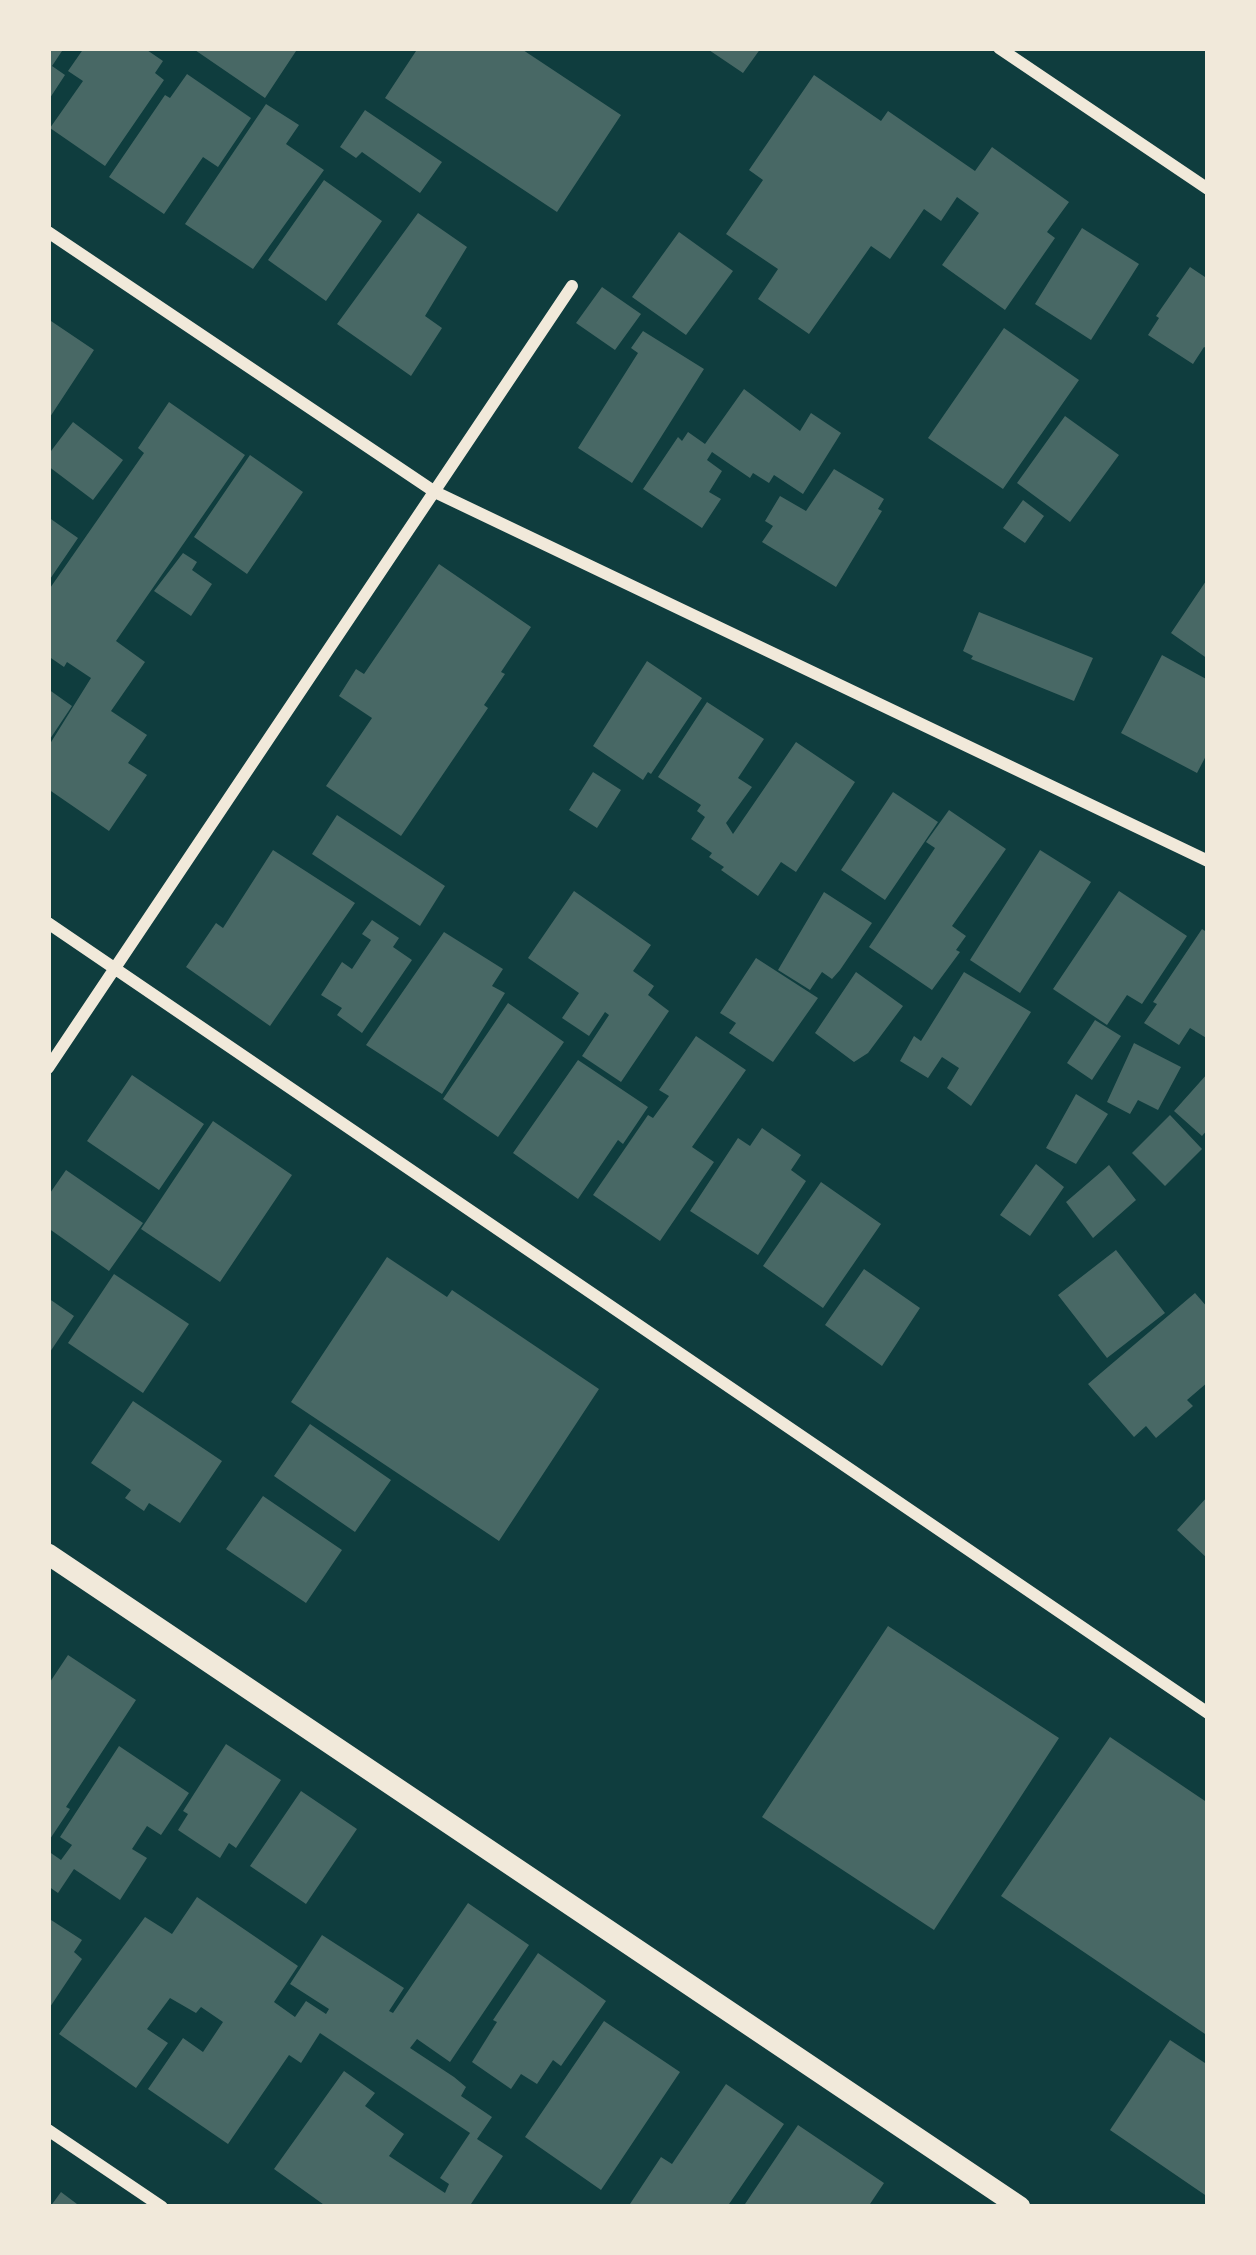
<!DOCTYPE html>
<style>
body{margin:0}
#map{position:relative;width:1256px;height:2255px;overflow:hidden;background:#0f3d3e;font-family:Quicksand,sans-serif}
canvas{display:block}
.frame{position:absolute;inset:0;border:51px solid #f1e9da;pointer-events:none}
</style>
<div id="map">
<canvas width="1256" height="2255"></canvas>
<div class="frame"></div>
</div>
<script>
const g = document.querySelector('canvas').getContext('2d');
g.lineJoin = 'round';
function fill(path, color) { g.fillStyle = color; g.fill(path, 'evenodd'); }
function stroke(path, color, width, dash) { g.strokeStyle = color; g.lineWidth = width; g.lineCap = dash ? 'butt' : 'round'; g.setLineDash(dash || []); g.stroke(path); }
fill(new Path2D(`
 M48,48H64L52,66L65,75L48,101Z
 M84,48H144L163,61L155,73L164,80L105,166L50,128L83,81L68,71Z
 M192,48H298L265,98Z
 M418,48H520L621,115L557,212L385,98Z
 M706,48H761L743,73Z
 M187,74L251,118L218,167L203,157L164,214L109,177L165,95L170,98Z
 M814,75L881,121L888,111L975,171L992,147L1069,202L1047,232L1055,238L1005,310L942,265L979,213L957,197L941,221L924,209L890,259L871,246L809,334L758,299L778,269L726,234L763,180L749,170Z
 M266,104L299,125L286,144L324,170L253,269L185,224Z
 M365,110L442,162L420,193L362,152L356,158L340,147Z
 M324,180L382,221L326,301L268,260Z
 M418,213L467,247L425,316L442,328L411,376L337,324Z
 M1082,228L1139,264L1091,340L1035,304Z
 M679,232L733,271L686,335L632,297Z
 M1190,267L1208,279V349L1204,347L1193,364L1148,335L1159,318L1156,316Z
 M602,287L641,314L615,350L576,323Z
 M48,319L94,350L48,420Z
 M1004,328L1079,380L1003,489L928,438Z
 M643,331L704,369L632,483L578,448L638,353L631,348Z
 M744,389L800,431L811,413L841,433L803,494L774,475L769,483L753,473L750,478L712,452L707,460L722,471L709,492L721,499L702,528L643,489L678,437L682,441L688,432L705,444Z
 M169,402L245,455L116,641L145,662L111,711L147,735L128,763L147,775L109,831L48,789V747L91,678L67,662L64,667L48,656V591L144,453L138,448Z
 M1065,416L1119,455L1070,522L1017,483Z
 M73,422L123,460L93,500L48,466V455Z
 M250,455L303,492L247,574L194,537Z
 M834,469L884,499L878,509L882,511L836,587L762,542L773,526L765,521L780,496L806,511Z
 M1023,500L1044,516L1025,543L1003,528Z
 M48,517L78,538L48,582Z
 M183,553L197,562L192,570L212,584L191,616L154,591Z
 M439,564L531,627L501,672L505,674L484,705L488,708L401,836L326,786L372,718L339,696L356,669L364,674Z
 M1208,578V659L1171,633Z
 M979,612L1093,658L1074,701L971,659L973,656L963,651Z
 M1162,655L1208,680V752L1197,773L1121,733Z
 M647,661L702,698L651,774L648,772L643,780L593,746Z
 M48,689L72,706L48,742Z
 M707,702L764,739L738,778L752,787L726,823L733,834L796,742L855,782L796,872L781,862L758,896L721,870L724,867L709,857L712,853L691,839L705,817L697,811L701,805L658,777Z
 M593,772L621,790L597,828L569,810Z
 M893,792L938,822L885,900L841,870Z
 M949,810L1006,849L952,926L966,936L956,950L960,952L932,990L869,947L935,848L926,842Z
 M337,815L445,886L420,926L312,854Z
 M273,850L355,903L270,1026L186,967L216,923L223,928Z
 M1040,850L1091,882L1020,993L970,960Z
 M574,891L651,945L633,971L654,986L648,995L669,1011L621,1082L582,1056L609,1015L605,1012L589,1036L562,1018L579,993L528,958Z
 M1119,891L1187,936L1142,1004L1127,995L1107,1025L1053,989Z
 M824,892L872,923L840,970L832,979L822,972L810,990L778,970Z
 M372,920L399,938L393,947L412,960L362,1033L337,1015L342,1008L321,995L342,962L352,969L371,940L362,934Z
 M1202,929L1208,933V1039L1190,1028L1179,1045L1144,1023L1157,1004L1153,1002Z
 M444,932L503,969L492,986L505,993L442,1094L366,1045Z
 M756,958L818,998L773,1062L729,1033L736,1023L720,1013Z
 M856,972L903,1006L868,1053L854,1062L815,1033Z
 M964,972L1031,1012L971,1106L947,1088L959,1068L942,1057L928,1078L900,1061L914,1036L921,1041Z
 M508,1003L564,1042L498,1137L443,1099Z
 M1095,1020L1121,1036L1092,1080L1067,1063Z
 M696,1036L746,1070L692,1147L714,1162L660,1241L593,1195L648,1115L653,1118L669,1096L659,1090Z
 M1134,1043L1181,1067L1158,1110L1138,1100L1130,1114L1107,1102Z
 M578,1060L648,1107L623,1144L618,1140L578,1199L513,1153Z
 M1208,1073V1129L1202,1136L1174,1111Z
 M132,1075L204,1124L159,1190L87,1141Z
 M1076,1094L1108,1114L1076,1164L1046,1148Z
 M1170,1115L1202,1149L1165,1186L1132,1153Z
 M213,1121L292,1175L220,1282L141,1229Z
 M762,1128L801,1155L791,1170L806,1181L758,1255L690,1211L738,1138L750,1146Z
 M1036,1164L1064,1187L1030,1236L1000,1215Z
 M1109,1165L1136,1200L1093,1238L1066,1202Z
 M66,1170L143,1223L109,1271L48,1228V1196Z
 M821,1182L881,1224L823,1308L763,1266Z
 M1116,1250L1165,1313L1107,1358L1058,1295Z
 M387,1257L447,1297L452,1290L599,1389L499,1541L291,1402Z
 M864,1269L920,1308L882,1366L825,1325Z
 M114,1274L189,1324L143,1393L68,1343Z
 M1195,1293L1208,1308V1382L1187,1400L1193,1406L1156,1438L1146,1426L1134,1437L1088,1384Z
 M48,1298L74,1316L48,1355Z
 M133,1401L222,1461L180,1523L149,1503L144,1511L125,1498L131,1490L91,1463Z
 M310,1424L391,1480L355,1532L274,1476Z
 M263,1496L342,1550L306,1603L226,1549Z
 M1208,1496V1559L1177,1530Z
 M888,1626L1059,1738L934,1930L762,1817Z
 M68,1655L136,1700L66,1807L70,1809L48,1842V1685Z
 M1110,1737L1208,1803V2036L1001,1896Z
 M226,1744L281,1780L236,1848L229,1843L220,1858L178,1830L188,1814L183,1811Z
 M119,1746L189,1793L161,1835L147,1826L132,1849L147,1858L120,1900L74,1869L58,1893L48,1886V1851L61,1860L72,1845L60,1837Z
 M301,1791L357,1829L306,1904L250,1866Z
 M197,1897L298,1966L274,2002L295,2017L306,2001L326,2014L329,2009L290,1984L322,1935L404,1988L389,2011L393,2013L468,1903L529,1945L450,2062L417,2039L410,2048L454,2077L466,2087L461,2096L492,2117L477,2139L503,2156L469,2207H327L274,2169L344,2071L375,2093L365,2106L404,2134L389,2156L445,2193L449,2184L440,2178L470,2133L320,2033L301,2063L289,2055L228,2144L148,2089L183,2038L203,2052L223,2022L201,2007L196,2013L170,1998L147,2029L168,2043L136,2088L59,2034L145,1917L172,1934Z
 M48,1918L82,1940L74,1952L82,1959L48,2010Z
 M538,1953L606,2001L561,2066L553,2060L537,2084L521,2074L511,2089L472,2062L497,2022L493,2020Z
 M604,2021L680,2072L601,2190L525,2137Z
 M1170,2040L1208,2065V2197L1110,2130Z
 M726,2084L784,2124L727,2207H628L661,2157L672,2164Z
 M798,2125L884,2183L868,2207H743Z
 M61,2192L81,2207H50Z`), '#486865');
stroke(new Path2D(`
 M999,48L1208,189
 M48,232L435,492L1208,861
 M48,923L1208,1713
 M48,1068L572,286
 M48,2130L162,2207`), '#f1e9da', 12);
stroke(new Path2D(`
 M48,1554L1020,2207`), '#f1e9da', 21);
</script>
